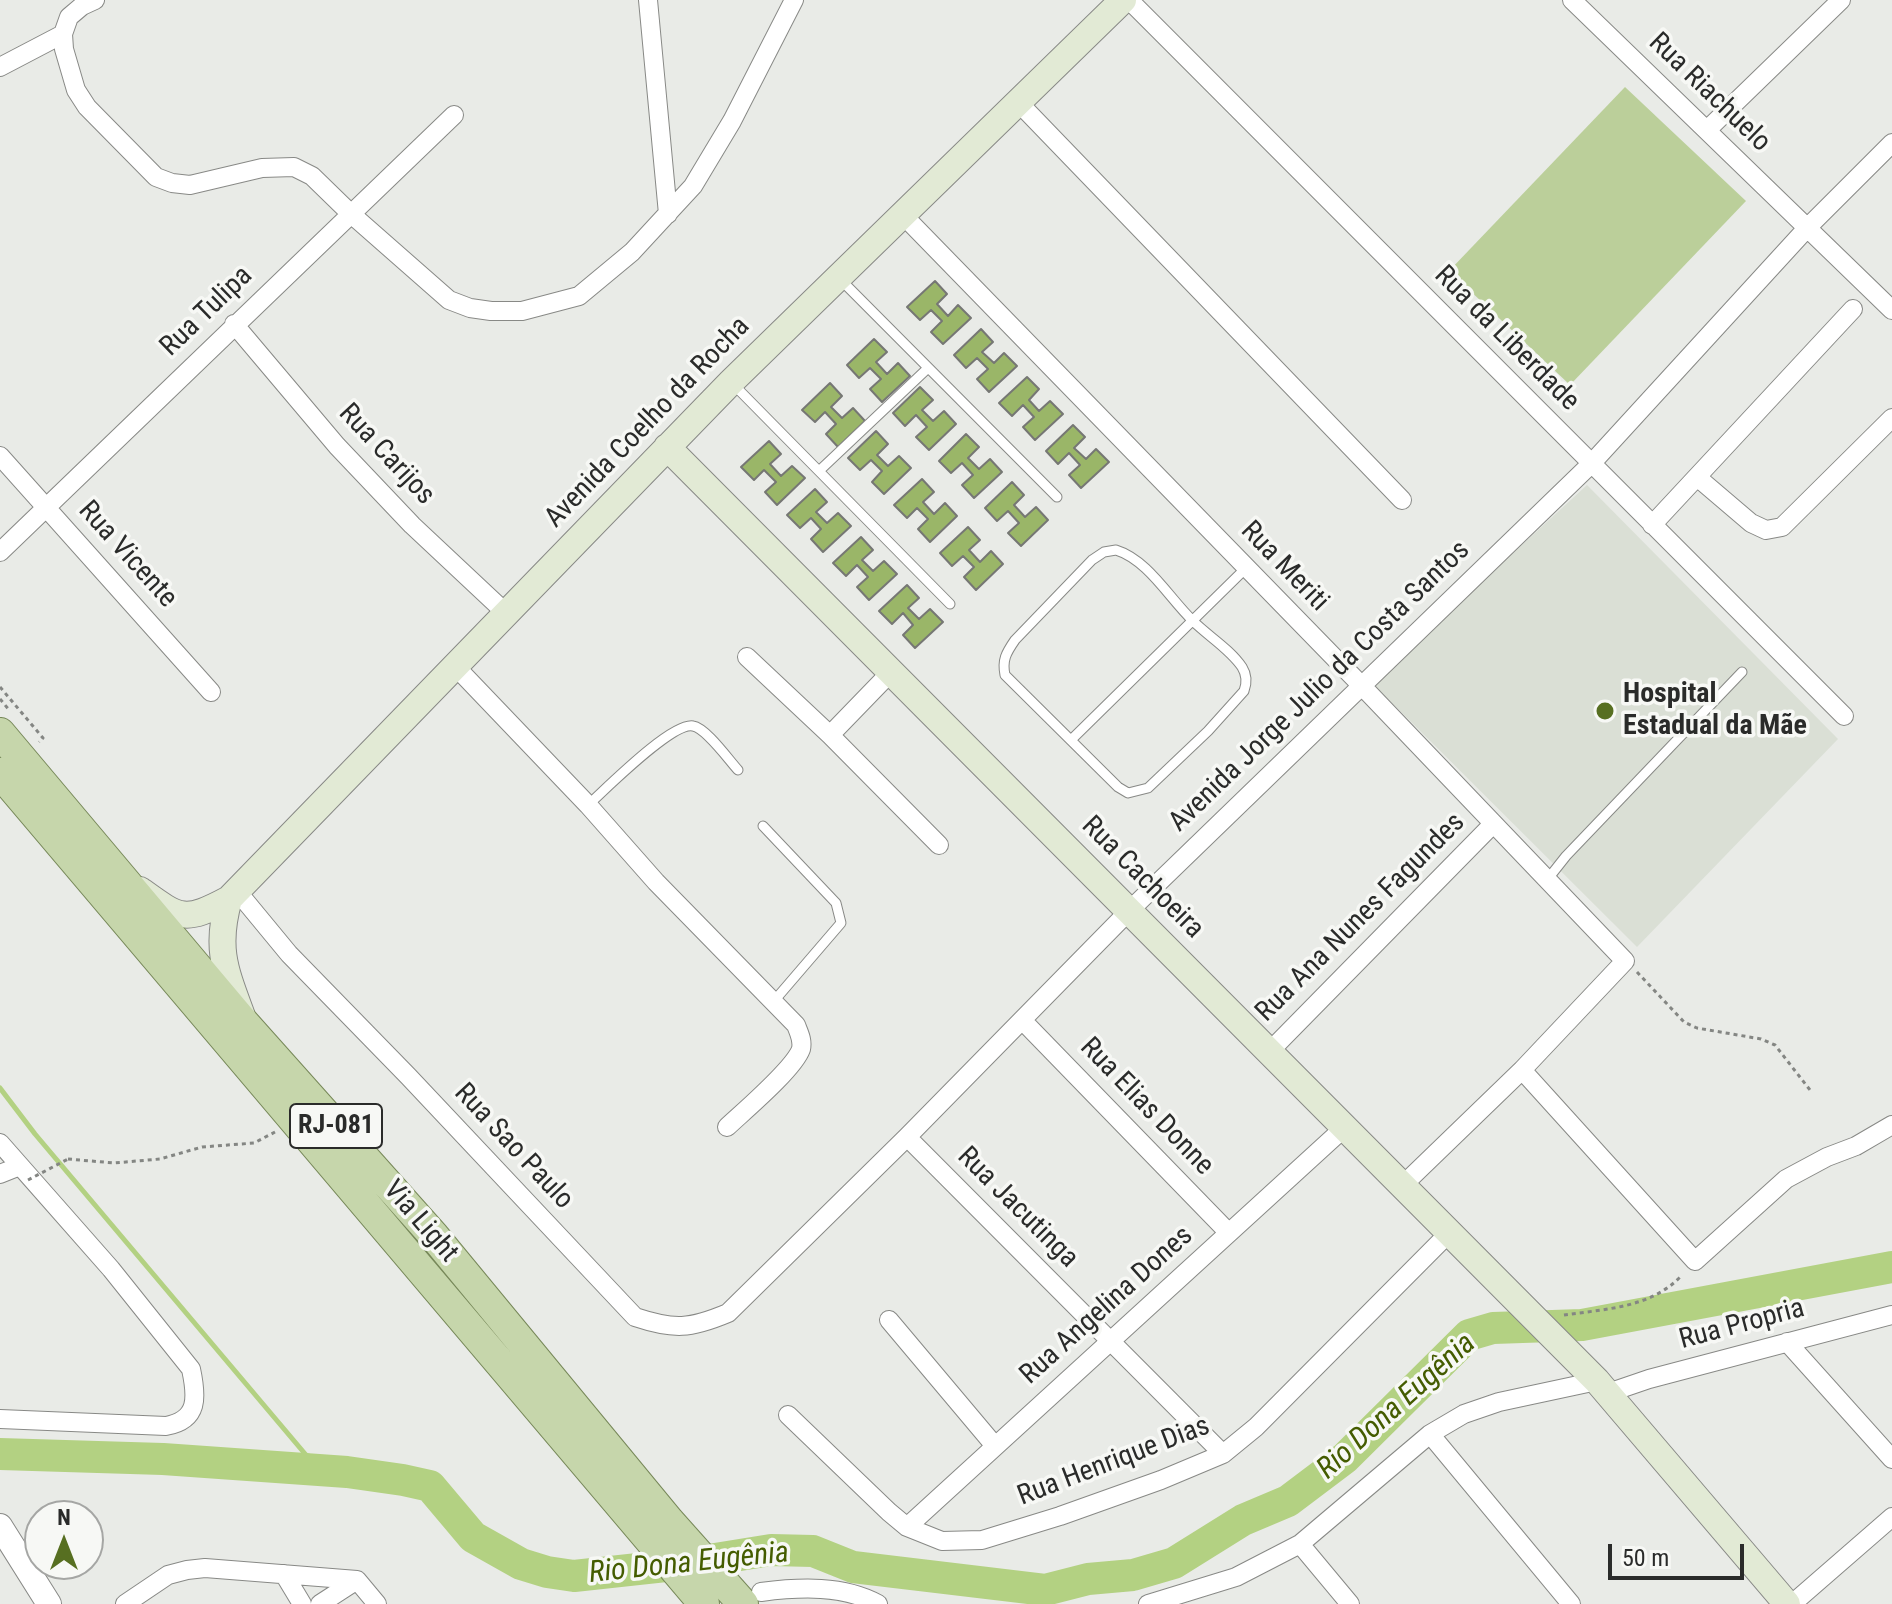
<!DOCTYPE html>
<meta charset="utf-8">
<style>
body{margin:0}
#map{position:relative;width:1892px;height:1604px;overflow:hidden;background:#e9ebe7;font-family:"Roboto Condensed",sans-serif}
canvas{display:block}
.north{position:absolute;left:24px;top:1500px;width:80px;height:80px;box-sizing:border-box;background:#f7f8f5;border:2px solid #a5a6a4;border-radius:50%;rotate:0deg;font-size:22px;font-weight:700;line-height:32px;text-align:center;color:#2a2b2a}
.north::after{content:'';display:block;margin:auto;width:28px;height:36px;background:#576f21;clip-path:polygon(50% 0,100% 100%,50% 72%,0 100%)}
.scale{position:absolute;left:1608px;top:1544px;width:136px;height:36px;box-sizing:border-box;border:4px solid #2a2b2a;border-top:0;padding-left:10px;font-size:24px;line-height:28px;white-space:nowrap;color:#2a2b2a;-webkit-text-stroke:6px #f7f8f5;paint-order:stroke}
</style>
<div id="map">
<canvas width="1892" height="1604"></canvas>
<div class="north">N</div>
<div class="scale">50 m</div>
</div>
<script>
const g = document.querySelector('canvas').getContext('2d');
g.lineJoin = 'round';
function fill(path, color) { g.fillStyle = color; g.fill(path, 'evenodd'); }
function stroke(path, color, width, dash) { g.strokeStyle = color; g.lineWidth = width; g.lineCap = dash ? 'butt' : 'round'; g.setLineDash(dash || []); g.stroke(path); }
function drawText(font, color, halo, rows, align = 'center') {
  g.font = font + ' "Roboto Condensed",sans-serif'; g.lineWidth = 7; g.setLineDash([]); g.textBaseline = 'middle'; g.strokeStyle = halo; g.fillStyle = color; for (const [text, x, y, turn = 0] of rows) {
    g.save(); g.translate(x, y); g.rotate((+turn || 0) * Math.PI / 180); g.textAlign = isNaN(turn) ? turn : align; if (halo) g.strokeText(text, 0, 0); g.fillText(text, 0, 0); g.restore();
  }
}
fill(new Path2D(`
 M1587,485L1838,739L1637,947L1372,683Z`), '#dadfd5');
fill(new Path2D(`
 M1625,87L1746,201L1570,385L1449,271Z`), '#bbcf9a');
stroke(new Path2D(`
 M0,1088L35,1134L306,1455L347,1472`), '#b3d182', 5);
stroke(new Path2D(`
 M0,1454L163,1459L347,1472L403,1480L430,1486L473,1537L521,1564L547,1572L574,1576L684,1564L771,1550L813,1551L853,1567L1045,1590L1088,1579L1133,1575L1174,1563L1243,1520L1288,1501L1345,1458L1469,1335L1493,1328L1582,1325L1892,1267`), '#b3d182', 32);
const building = new Path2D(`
 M935,281L947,294L937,304L948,316L958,305L971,318L943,344L931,332L942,321L931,310L920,320L907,307Z
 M981,329L993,342L982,352L994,363L1004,353L1017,366L989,392L977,379L988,369L977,358L966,368L954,355Z
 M874,339L887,352L876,362L887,374L898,363L910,376L882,402L870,389L881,379L870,368L859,378L847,365Z
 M1027,377L1039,389L1029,400L1039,411L1050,401L1063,414L1035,440L1023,427L1034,417L1023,405L1012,416L999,403Z
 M830,383L842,396L831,407L842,418L853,408L865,421L838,447L826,434L836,424L825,412L815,422L802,410Z
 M920,387L933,400L922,410L933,421L944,411L956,424L929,450L916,437L927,427L916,415L905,426L893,413Z
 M1073,425L1085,437L1074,448L1086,459L1096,449L1109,462L1081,488L1069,475L1080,465L1069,453L1058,464L1046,451Z
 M876,431L888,444L877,455L888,466L899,456L911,468L884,494L872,482L882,471L871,460L860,470L848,458Z
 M966,434L979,447L968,458L979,469L990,459L1002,472L974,498L962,485L973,475L962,463L951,473L939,461Z
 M769,441L781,454L770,464L781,476L792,466L805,478L777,505L765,492L776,482L764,470L754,480L741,467Z
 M922,479L934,492L923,502L934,514L945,503L957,516L930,542L918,529L928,519L917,508L907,518L894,505Z
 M1012,482L1024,495L1014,505L1025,517L1036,507L1048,520L1021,546L1008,533L1019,523L1008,511L997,521L985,508Z
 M815,489L827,502L816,512L827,523L838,513L851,526L823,552L811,539L821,529L811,518L800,528L787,515Z
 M968,527L980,540L969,550L980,562L991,551L1003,564L976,590L964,577L974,567L963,556L952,566L940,553Z
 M861,537L873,550L862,560L873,571L884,561L897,574L869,600L857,587L868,577L857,565L846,576L833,563Z
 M907,585L919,598L908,608L919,619L930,609L943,622L915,648L903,635L913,625L903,613L892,624L879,611Z`);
fill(building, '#9ab668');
stroke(building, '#767774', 2);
const service = new Path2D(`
 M839,278L1057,497
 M733,384L950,604
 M819,471L928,368
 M1116,550C1148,560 1169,598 1193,621C1208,636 1230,649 1242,667C1247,675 1247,683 1244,691L1208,731L1148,788L1128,793L1118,787L1005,675C1002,660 1006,653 1015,640L1092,560L1104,552Z
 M1072,739L1246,568
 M588,805C606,789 672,722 693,726C706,728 728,759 738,770
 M763,826L836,903L841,923L774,1001
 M1547,880L1566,856L1742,672`);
const minor = new Path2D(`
 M95,0L82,6L69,17L63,34L64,49L76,90L87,107L156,177L172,183L190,185L262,168L294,167L312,176L350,213L449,300L470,308L491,311H522L579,296L632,252L693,186L732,121L794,0
 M648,0L668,214
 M1129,0L1844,716
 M1572,0L1892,310
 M0,67L63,34
 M1019,103L1402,500
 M1707,130L1841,0
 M902,214L1361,685L1625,961L1522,1070L1403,1185
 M234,324L337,446L412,525L508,615
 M0,456L211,692
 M1697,477L1751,523L1766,530L1782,527L1892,418
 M1652,525L1853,309
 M0,552L454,115
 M747,657L830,735
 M456,667L588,805L656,882L796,1025C799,1033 803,1040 801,1049C794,1069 744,1111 727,1127
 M891,672L830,735L939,845
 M237,891L289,954L408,1076L635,1317C674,1330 690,1329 728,1313L907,1137L1129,911L1591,464L1808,227L1892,143
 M1022,1020L1229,1233
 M1270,1051L1493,824
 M1522,1070L1695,1261L1786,1179L1827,1157L1856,1146L1892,1125
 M907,1137L1223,1454
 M0,1143L111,1269L191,1369C197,1397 199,1420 166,1426L0,1419
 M0,1174L20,1166
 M889,1320L995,1446
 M1787,1342L1892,1459
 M1608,1393L1649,1379L1892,1315
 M788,1415L889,1512L907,1527L942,1541L982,1540L1060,1516L1161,1480L1223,1454L1256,1427L1450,1232
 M1430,1434L1571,1604
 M907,1527L1345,1127
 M1300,1544L1350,1604
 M284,1574L302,1604
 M761,1592C800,1587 843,1585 878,1604
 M125,1604L168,1575L187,1570L205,1568L357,1580L377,1604
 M320,1604L357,1580
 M1148,1604L1236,1577L1300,1544L1430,1434L1464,1414L1499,1402L1597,1381
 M1792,1604L1892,1517`);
const tertiary = new Path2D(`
 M0,1526L49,1604`);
const secondary = new Path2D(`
 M667,447L1597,1381L1787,1604
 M140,890C180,919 184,923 229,899L731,382L1123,0
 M229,899C215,948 225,970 242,1016`);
const primary = new Path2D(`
 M0,733L244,1023L434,1236L669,1521L743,1604
 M0,773L704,1604`);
stroke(service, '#888986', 11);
stroke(minor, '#888986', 20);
stroke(tertiary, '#888986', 26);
stroke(secondary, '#888986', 28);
stroke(primary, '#778859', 32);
stroke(new Path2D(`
 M0,687L43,738L39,742
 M0,699L10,711
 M1637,972L1684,1022L1697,1028L1761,1039L1775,1045L1810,1090
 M68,1159L114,1163L160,1159L202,1147L254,1143L275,1132
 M1564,1315C1605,1309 1652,1308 1682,1275`), '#848683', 3, [4, 4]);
stroke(service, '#fff', 9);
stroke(minor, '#fff', 18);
stroke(tertiary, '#fff', 24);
stroke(secondary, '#e2ead5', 26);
stroke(primary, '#c6d6ab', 30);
stroke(new Path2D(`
 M28,1180L68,1159`), '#848683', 3, [4, 4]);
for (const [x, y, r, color] of [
 [1605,711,10,"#576f21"]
]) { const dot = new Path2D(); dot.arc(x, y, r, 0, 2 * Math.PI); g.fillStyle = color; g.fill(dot); stroke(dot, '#f7f8f5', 3); }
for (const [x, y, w] of [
 [336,1126,92]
]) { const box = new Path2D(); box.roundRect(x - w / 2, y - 22, w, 44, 6); g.fillStyle = '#f7f8f5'; g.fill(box); stroke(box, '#2a2b2a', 2); }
drawText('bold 26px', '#2a2b2a', null, [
 ["RJ-081",336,1126]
]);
drawText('28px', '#2a2b2a', '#f7f8f5', [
 ["Rua Riachuelo",1709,93,44],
 ["Rua Tulipa",207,312,-44],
 ["Rua da Liberdade",1506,339,45],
 ["Avenida Coelho da Rocha",648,423,-46],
 ["Rua Carijos",386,455,47],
 ["Rua Vicente",127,555,48],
 ["Rua Meriti",1284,567,46],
 ["Avenida Jorge Julio da Costa Santos",1320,687,-44],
 ["Rua Cachoeira",1142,878,45],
 ["Rua Ana Nunes Fagundes",1361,918,-45],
 ["Rua Elias Donne",1146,1107,46],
 ["Rua Sao Paulo",513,1147,47],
 ["Rua Jacutinga",1017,1208,45],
 ["Via Light",420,1222,49],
 ["Rua Angelina Dones",1107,1306,-42],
 ["Rua Propria",1742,1325,-15],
 ["Rua Henrique Dias",1114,1462,-21]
]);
drawText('bold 28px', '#2a2b2a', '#f7f8f5', [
 ["Hospital",1623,695],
 ["Estadual da Mãe",1623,727]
], 'left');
drawText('italic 30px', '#445c00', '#f7f8f5', [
 ["Rio Dona Eugênia",1397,1407,-42],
 ["Rio Dona Eugênia",689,1564,-6]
]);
</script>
